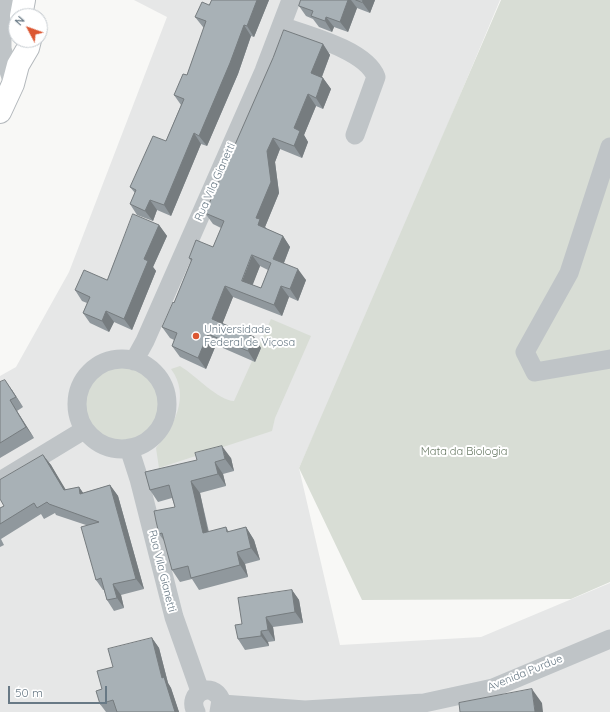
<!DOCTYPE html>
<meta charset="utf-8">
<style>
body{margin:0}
#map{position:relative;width:610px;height:712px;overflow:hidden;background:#f8f8f6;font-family:Quicksand,sans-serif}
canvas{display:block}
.north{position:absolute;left:8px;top:8px;width:40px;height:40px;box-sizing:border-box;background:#fff;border:1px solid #c3c9ce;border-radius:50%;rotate:311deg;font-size:11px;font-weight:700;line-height:16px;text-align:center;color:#687985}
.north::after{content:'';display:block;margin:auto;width:14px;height:18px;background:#dc5732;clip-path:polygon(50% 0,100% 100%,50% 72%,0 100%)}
.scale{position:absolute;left:8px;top:686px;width:99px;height:18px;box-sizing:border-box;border:2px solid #687985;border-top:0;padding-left:5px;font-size:12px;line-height:14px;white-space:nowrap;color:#687985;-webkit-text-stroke:3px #fff;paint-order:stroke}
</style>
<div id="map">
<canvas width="610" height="712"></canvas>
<div class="north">N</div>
<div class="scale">50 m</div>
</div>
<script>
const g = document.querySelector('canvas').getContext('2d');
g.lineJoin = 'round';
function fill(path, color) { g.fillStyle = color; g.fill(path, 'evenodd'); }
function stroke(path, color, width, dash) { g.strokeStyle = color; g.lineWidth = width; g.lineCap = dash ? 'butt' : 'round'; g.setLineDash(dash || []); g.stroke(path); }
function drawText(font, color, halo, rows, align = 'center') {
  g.font = font + ' Quicksand,sans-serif'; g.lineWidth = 4; g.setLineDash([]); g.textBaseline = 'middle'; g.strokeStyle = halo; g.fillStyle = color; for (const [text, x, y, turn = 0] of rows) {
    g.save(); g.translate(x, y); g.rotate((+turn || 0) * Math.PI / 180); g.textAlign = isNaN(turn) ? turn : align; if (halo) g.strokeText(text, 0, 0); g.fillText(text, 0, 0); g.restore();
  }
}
fill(new Path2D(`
 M134,0H500L372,305L299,468L340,645L481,637L610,583V712H0V376L16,367L69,272L167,17Z`), '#e6e7e7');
fill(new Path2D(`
 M501,0H610V582L571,599L362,600L299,468Z
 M271,319L311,336L275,418L272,431L159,468L156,448C174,426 191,396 171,369L180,366C195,375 219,401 234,401Z
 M85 405a38 38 0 1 1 76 0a38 38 0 1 1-76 0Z`), '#d8ddd5');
const major = new Path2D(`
 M21,16L24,0
 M0,112L13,84L18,65L28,48L30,40`);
stroke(major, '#b3b8bc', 24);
stroke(new Path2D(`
 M9,0L2,35V49L13,84
 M281,26C307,35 366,50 376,77L355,135
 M610,147L569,273L525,352L535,372L610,359
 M77 404a45 45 0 1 1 90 0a45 45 0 1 1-90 0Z
 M134,361L145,341L264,71L291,0
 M129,448L139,479L174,617L200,691
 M0,481L84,430
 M222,704L305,710L424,703L493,688L610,639
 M196,712C186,693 212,680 221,700L219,712`), '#bfc4c7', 19);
stroke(major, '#fff', 22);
fill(new Path2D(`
 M212,0H269L254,37L251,36L238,74L207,146L201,144L171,216L157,210L153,221L137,215L130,204L135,193L130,187L166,141L181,105L174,95L187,75L204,28L203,27L195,17L209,5Z
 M301,0H375L370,13L357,8L348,32L334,27L332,32L319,27L313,19L306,16L299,6Z
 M323,44L330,55L322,77L323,78L331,89L323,109L316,106L304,135L308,142L302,158L280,149L275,162L279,193L265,227L267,229L283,236L290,247L284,263L306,280L298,301L289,297L282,316L233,297L222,324L254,337L261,348L255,362L216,345L206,369L180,357L172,346L174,340L170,338L162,327L174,303L191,261L189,258L213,247L221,228L213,224L205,213ZM260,266L268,270L261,288L252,285Z
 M159,225L167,236L153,267L156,271L132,330L114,322L109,332L90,323L83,313L87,303L82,301L75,290L107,280Z
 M0,382L12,390L23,407L17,411L34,438L0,458Z
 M43,455L51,465L65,490L79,487L83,493L110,485L118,496L144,589L121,595L124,608L114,611L107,600L104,590H103L96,580L86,525L56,515L55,513L44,519L41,514L1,539L4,545L0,547V508L4,506Z
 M231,458L234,471L223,474L226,486L200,493L209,532L226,527L229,532L246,527L254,540L260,560L245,564L248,577L199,590L192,579L180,582L172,570L165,542L159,534L175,507L172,498L158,502L150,490L145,472Z
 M292,590L299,600L303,623L273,627L275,641L268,642L269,646L245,650L238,639L242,624Z
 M152,638L159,648L168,683L171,688L179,712H106L100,704L102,689L113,667Z`), '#90989d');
fill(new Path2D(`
 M257,0H269L254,37L247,26Z
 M348,0H351L357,8L348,32L340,22Z
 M363,0H375L370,13L362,2Z
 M326,17L334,27L332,32L325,21Z
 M244,25L251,36L238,74L207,146L199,136Z
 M323,44L330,55L319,84L311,73Z
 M323,78L331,89L323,109L316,98Z
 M308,94L316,106L304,135L308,142L302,158L294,146V128Z
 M194,133L201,144L171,216L164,205Z
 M273,138L280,149L275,162L279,193L265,227L268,231L258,225L256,218L267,151Z
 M150,200L157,210L153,221L145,211Z
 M159,225L167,236L153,267L156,271L132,330L124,319L144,259Z
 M283,236L290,247L281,270L273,259Z
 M252,255L260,266L250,292L242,281Z
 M298,269L306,280L298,301L290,289Z
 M225,286L233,297L220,330L212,319Z
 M281,286L289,297L282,316L274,305Z
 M106,311L114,322L109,332L102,321Z
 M208,334L216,345L206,369L198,358Z
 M254,337L261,348L255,362L248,351Z
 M5,380L12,390L23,407L16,397Z
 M10,400L17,411L34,438L26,427Z
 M222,446L231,458L234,471L225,459Z
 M43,455L51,465L72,500L64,490Z
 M215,462L223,474L226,486L218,474Z
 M191,481L200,493L211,546L203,533Z
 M110,485L118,496L144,589L136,579Z
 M79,487L86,497L80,494Z
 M246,527L254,540L260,560L251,548Z
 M237,552L245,564L248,577L240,565Z
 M113,584L121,595L124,608L117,598Z
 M292,590L299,600L303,623L295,612Z
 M266,617L273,627L275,641L268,630Z
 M261,631L268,642L269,646L261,636Z
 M152,638L159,648L168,683L171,688L179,712H175L162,678Z
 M532,689L542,703L543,712H535Z`), '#767c7f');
const building = new Path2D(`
 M212,0H257L247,26L244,25L230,63L199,136L194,133L164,205L150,200L145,211L130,204L136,190L130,187L153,136L166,141L184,99L174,95L183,74L187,75L206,21L195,17L202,2L209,5Z
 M301,0H348L340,22L326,17L325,21L311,16L313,11L299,6Z
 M356,0H363L362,2Z
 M284,30L323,44L311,73L323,78L316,98L308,94L294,128L300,131L294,146L273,138L267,151L271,182L256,218L260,219L258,225L283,236L273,259L298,269L290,289L281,286L274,305L225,286L212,319L254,337L248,351L208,334L198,358L172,346L177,333L162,327L173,302L174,303L192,259L189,258L196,240L213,247L224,221L205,213L273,58ZM252,255L271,263L261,288L242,281Z
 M133,214L159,225L144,259L148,261L124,319L106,311L102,321L83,313L90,297L75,290L84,270L107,280Z
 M5,380L16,397L10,400L26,427L0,443V382Z
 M222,446L225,459L215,462L218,474L191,481L203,533L226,527L227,532L246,527L251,548L237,552L240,565L191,578L188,566L172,570L162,533L159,534L156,521L154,511L175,507L169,485L150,490L145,472L197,460L195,453Z
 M43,455L64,490L79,487L80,494L110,485L136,579L113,584L117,598L107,600L101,578L96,580L81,527L99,522L49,504L47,502L37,508L34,503L0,524V508L4,506L0,499V480Z
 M292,590L295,612L266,617L268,630L261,631V636L238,639L235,625L242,624L238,598Z
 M152,638L162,678L164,677L175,712H117L113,700L100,704L96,691L102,689L97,671L113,667L108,649Z
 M532,689L535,712H460L459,703Z`);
fill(building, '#a8b1b6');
stroke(building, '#767c7f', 1);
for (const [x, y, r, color] of [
 [196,336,4,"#dc5732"]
]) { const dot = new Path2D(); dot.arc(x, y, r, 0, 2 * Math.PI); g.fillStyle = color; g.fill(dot); stroke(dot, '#fff', 1.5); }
drawText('11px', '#687985', '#fff', [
 ["Rua Vila Gianetti",215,182,-66],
 ["Rua Vila Gianetti",162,571,76],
 ["Avenida Purdue",525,673,-22]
]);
drawText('11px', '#687985', '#fff', [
 ["Universidade",204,330],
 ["Federal de Viçosa",204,343]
], 'left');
drawText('11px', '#677863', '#fff', [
 ["Mata da Biologia",464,452]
]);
</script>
